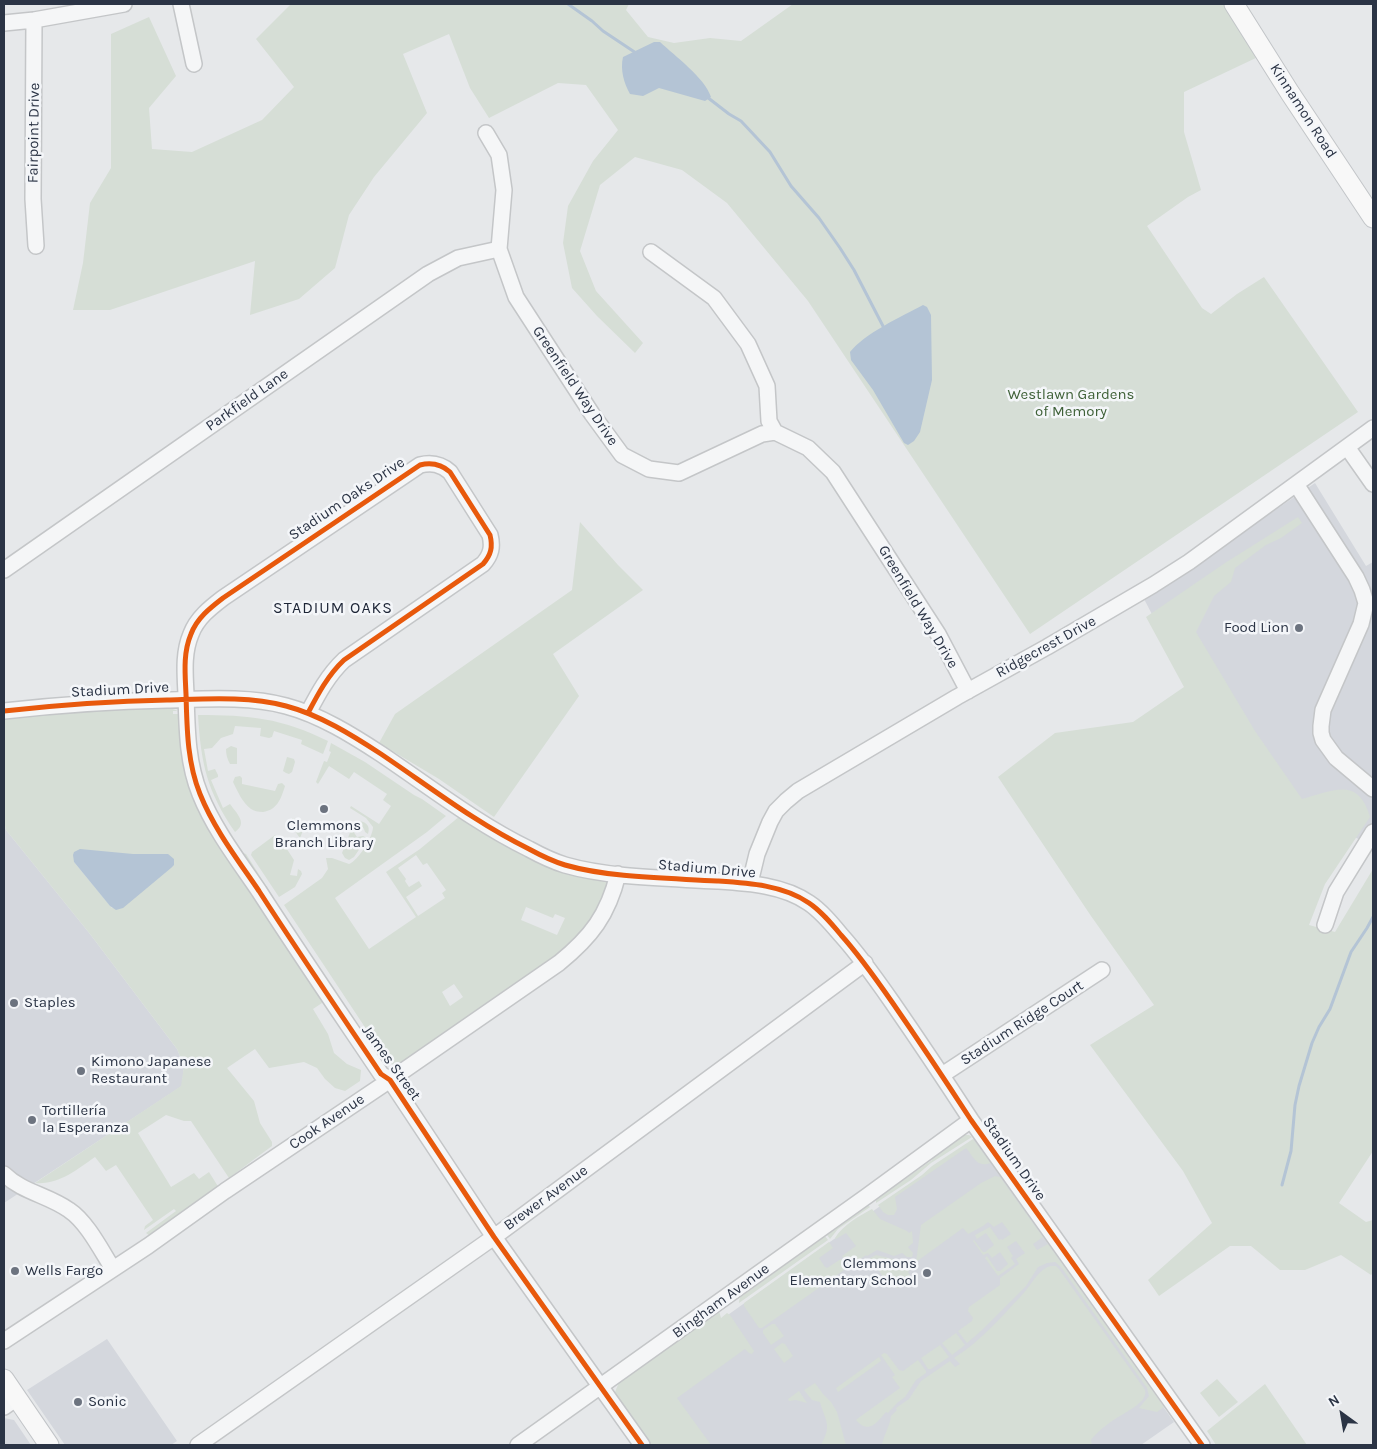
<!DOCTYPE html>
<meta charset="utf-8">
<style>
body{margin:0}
#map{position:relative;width:1377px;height:1449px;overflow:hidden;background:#e6e8ea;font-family:Karla,sans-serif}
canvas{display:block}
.frame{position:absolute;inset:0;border:5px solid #2b3445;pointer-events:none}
.north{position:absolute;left:1317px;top:1389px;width:50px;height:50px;-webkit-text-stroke:4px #f4f6f9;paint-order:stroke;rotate:328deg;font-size:14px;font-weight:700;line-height:20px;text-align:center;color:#2b3445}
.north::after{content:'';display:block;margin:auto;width:18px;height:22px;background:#2b3445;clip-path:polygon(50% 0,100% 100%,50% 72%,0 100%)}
</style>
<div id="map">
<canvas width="1377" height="1449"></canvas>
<div class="frame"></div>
<div class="north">N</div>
</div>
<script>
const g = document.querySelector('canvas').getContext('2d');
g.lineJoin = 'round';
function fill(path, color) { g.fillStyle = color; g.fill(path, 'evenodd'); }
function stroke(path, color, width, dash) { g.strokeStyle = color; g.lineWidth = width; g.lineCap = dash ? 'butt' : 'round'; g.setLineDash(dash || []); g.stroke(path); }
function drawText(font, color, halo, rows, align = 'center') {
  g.font = font + ' Karla,sans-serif'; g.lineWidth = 5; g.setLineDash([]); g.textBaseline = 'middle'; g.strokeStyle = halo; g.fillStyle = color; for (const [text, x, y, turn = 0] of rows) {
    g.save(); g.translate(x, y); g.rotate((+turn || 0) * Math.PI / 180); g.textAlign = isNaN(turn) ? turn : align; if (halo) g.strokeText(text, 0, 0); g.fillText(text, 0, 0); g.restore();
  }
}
fill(new Path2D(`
 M1315,483L1366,566L1373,562V847L1307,811L1197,700L1144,599Z
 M4,822L6,830L90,934L177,1049L184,1066L182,1086L4,1203Z
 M974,1139L1174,1422L1141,1445H702L669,1398L725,1317Z
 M107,1339L177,1441L171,1445H65L27,1390Z
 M4,1418L14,1420L31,1445H4Z`), '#d4d7dd');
fill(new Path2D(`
 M291,4H629L626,10L648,37L674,43L710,38L741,41L793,4H1224L1258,57L1184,92V132L1201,190L1188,197L1147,226L1202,308L1211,314L1237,294L1264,277L1358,412L1030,634L808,301L727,203L682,170L635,157L600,185L580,251L596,291L643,343L635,353L597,316L572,288L563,243L568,206L593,161L618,130L586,85L558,83L489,118L470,88L449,34L403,54L427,113L374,177L349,215L335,268L299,299L250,315L255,261L110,310H73L83,263L90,203L111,168V34L149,17L176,76L149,108L152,149L192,152L262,120L294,87L256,39Z
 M1298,517L1302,523L1281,538L1266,545L1235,568L1231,582L1214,596L1196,632L1255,731L1302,799C1333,791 1358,776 1370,817L1325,884L1309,925L1335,932L1373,869V1151L1339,1203L1366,1222L1373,1220V1273L1371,1275L1341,1255L1305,1270H1280L1251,1246H1230L1159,1296L1148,1280L1212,1223L1183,1171L1090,1045L1154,1005L1091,916L998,777L1055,733L1133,722L1184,687L1146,617L1225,563Z
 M580,522L618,565L643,590L553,654L579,696L494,817L439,779L379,743L395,714L572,590Z
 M170,708L178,711H173V714H179C180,753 185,779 201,814L325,1001L313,1009L328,1034L334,1053L347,1064L361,1070L360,1081L345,1091L335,1088L325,1079L317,1068L304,1062L269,1068L255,1049L227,1068L254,1101L260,1123L272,1142V1146L229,1178L191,1121H184L166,1115L138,1133L171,1187L194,1173L199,1179L209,1172L219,1188L150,1236L146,1233L176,1211L174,1209L144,1230L145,1226L153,1220L116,1165L106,1171L95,1157C76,1170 59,1185 35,1183L181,1086L184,1066L177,1049L90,934L6,830L4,822V720C58,709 114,710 170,708ZM133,854H168L112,908L74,862Z
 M198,715C250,715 281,718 328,741L323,754L301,744L302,740L274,731L272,737L269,738L260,736L261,728L235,726L233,734L221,738L212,748L204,749L208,771L215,769L218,775V777L211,780L223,808L230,804C237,814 248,823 235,832C207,791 201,764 198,715Z
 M331,743L365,762L414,795L422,799L446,816L427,832L335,898L369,949L416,917L386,872L420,849L460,816L580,875L611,882V887L579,941L392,1071L389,1070L390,1067L393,1066L392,1064H389L388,1062L284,905L322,878L328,869L326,858H332L349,864C358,861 373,837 373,827L366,818L350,808L351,806L379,824L391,806L383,800L387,794L354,772L349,779L329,766L318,784L316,782L324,761L327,762L331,752L329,751ZM416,855L423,865L427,863L446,890L442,893L445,898L418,916L406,897L422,886L419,881L409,887L405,881L406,879L398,868ZM526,907L553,918L555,914L565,918L557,935L521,920ZM454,984L463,997L450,1006L442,992Z
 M231,746L237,748V764H230C227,759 226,754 226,749Z
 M287,757L294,759L295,762L292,772L289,774L286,773L283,771Z
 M240,776L242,778V784L275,791L278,784L282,783L285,786C281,799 277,810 263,812C258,812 254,811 251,809C242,802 238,792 233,782L235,777Z
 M292,818L306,823L300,838L294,830Z
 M357,821C365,821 371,825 368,834L365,832L364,829L361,825L355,828L352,826V825Z
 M351,830L353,831L357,837L363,836L367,838L354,857L349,860L345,858L342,853Z
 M275,835L279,837L294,860L290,875L297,876L298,869L301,871L302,874L295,887L279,897L251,855L252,852Z
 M243,853L246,854L274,898L270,896L245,859Z
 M961,1135H969L972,1137L931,1163L911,1180L876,1203V1200L879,1197L932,1160L933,1154Z
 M973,1139L991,1163C976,1168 974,1157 966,1148L895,1197L897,1209L894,1215H888L883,1212L878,1205L922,1175L932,1166Z
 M995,1176L1000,1177L1043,1237L1033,1244L1037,1250L1048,1244L1164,1407L1157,1412L1139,1408L1149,1396L1147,1388L1061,1267L1055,1262L1047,1263L1038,1267L1026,1286L981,1331L967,1343L958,1331L972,1321L973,1318L968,1311L969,1307L1000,1285V1278L1019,1264L1016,1259L1025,1253L1016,1241L1007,1247L1013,1256L1011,1258L1015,1264L998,1276L985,1258L987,1256L997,1271H1000L1008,1264L1000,1252L992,1258L988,1253L983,1255L973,1241L974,1240L983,1252H985L994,1245L986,1233L977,1239L975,1235L990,1227L999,1240L1001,1239L1002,1240L1011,1234L1002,1222L994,1227L988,1222L983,1226L968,1234L963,1228L916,1262L921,1225L981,1183Z
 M867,1204L870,1207L838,1229L830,1239L827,1235L858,1213L856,1209Z
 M872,1209L880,1219L907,1231L909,1233L912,1231L913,1243L908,1247L913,1253L912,1257H907L902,1253L894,1256L877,1250L867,1256L866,1255L850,1266L842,1256L856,1246L846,1233L836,1239L835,1238C843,1225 859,1216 872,1209Z
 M825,1236L828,1240L739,1303L740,1294L743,1295L749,1291Z
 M829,1242L833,1248L819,1258L825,1267L827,1268L841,1259L847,1268L762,1328H759L744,1306V1303Z
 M876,1255L893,1259L895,1264L898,1267L904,1266L907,1261H911L910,1270L908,1272L911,1277L897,1288L888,1284L870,1258Z
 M1051,1266H1056L1059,1269L1143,1387C1145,1390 1146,1391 1145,1395C1143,1404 1123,1414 1115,1419C1106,1425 1097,1432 1091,1440L1092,1445H882C884,1434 890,1426 891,1416L897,1410L896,1408L909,1399L921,1381L950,1361L955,1367L960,1364L954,1358C980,1342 1001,1317 1022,1295C1031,1286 1038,1269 1051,1266Z
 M719,1311L721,1318L727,1313L730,1315L754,1351L752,1354L749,1353L745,1349L677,1398L711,1445H647L616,1400L615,1392L620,1380L713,1312Z
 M772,1324H775L784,1336L771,1345L763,1333V1330Z
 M956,1333L965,1345L952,1355L942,1343Z
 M782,1343L785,1344L793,1356L784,1363L774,1349Z
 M940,1345L949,1357L931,1369H928L921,1358Z
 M884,1353L887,1354L899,1370L903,1371L918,1360L926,1371V1373L916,1380L905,1397L897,1403L888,1413L886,1412C877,1422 869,1435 856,1420L857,1419L900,1388L892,1377L895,1375L881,1355Z
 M879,1357L881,1361L838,1392L836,1388Z
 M1217,1379L1238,1402L1219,1417L1200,1393Z
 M815,1383L823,1394L831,1402L837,1412L846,1445H821C832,1424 826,1423 820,1402L812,1400L804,1390Z
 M1265,1384L1307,1445H1216L1207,1431Z
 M799,1391L807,1403L796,1400L789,1401L788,1399Z`), '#d6ded6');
fill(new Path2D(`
 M654,42H660C675,56 705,78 711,97L705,101L659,88L643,96L630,94C624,83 620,70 623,57Z
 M923,305L927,307L931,315L932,380L920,432L914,441L908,445L904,443L873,390L851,360L850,352C864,334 902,316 923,305Z
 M80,849L133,854H168L174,859V865L171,868L123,908L116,910L110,906L74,862L73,855L74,852Z`), '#b4c4d5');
stroke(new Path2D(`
 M568,4L592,21L603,31L636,53
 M707,97L729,114L741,121L770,152L791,186L819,218L840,248L854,270L885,330
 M1282,1185L1291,1151L1295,1105L1299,1086L1312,1043L1319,1027L1330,1009L1351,952L1367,928L1373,917`), '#b4c4d5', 3);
const minor = new Path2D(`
 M181,4L194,64
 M34,20L33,199L36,246
 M4,23L34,20L124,4
 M486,133L499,155L504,190L499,249L516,297L592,414L622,455L649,469L679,473L762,434L775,432L808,448L833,472L938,634L968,691
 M651,252L714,298L748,344L767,386L769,421L775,432
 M1347,447L1373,484
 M1296,484L1356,577L1362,590L1366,603L1361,624L1323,710L1321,726V733L1323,740L1336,758L1373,789
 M4,570L428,274L458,258L499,249
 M4,711C58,705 113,701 167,700C206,699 248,696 286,706C320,715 352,735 381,754C430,787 476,823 529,849C540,855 552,861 565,865C610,878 669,878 717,881C748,883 783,885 809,903C821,911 831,923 841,935C860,956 876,979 892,1002C919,1041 945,1080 971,1120L1202,1445
 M308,713C318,694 328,675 344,660L483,564C491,555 493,547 490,535L450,472C441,464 432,462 420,465L223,598C210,608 197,618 191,634C183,653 185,673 186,694C187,728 187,762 200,794C214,829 238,860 259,891C299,953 340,1013 381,1074L390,1080L494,1237L642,1445
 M750,883L757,854L770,822L776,811L786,801L798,791L957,697L1047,647L1153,585L1189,562L1373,428
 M1325,925L1336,892L1373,832
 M942,1075L1102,970
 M4,1174C22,1192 48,1195 69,1210C87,1222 101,1250 113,1269
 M4,1341L148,1246L225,1191L390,1080L559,963C591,937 608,915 618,874
 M4,1407L17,1398
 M198,1445L494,1237L865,963
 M518,1445L867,1196L971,1120`);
const major = new Path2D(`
 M1234,4L1290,93L1373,218
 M4,1379L49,1445`);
stroke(minor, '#c4c6c8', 18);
stroke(major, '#c2c5c8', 21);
stroke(minor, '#f5f6f7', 15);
stroke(major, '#f8f8f8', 19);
stroke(new Path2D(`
 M4,711C58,705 113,701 167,700C206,699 248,696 286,706C320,715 352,735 381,754C430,787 476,823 529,849C540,855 552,861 565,865C610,878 669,878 717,881C748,883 783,885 809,903C821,911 831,923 841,935C860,956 876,979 892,1002C919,1041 945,1080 971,1120L1202,1445
 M308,713C318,694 328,675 344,660L483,564C491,555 493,547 490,535L450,472C441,464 432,462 420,465L223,598C210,608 197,618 191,634C183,653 185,673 186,694C187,728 187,762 200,794C214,829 238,860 259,891C299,953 340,1013 381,1074L390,1080L494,1237L642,1445`), '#e8590c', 5);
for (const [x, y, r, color] of [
 [1299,628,5,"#6c737f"],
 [324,809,5,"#6c737f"],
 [14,1003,5,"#6c737f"],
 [81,1071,5,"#6c737f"],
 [32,1120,5,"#6c737f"],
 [15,1271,5,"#6c737f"],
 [927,1273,5,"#6c737f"],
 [78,1402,5,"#6c737f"]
]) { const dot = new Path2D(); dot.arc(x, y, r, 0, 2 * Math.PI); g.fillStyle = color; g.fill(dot); stroke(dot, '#f4f6f9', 2); }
drawText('15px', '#2b3445', '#f4f6f9', [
 ["Kinnamon Road",1303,111,57],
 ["Fairpoint Drive",34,133,-89],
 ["Greenfield Way Drive",575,386,56],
 ["Parkfield Lane",247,400,-35],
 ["Stadium Oaks Drive",347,499,-34],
 ["Greenfield Way Drive",918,607,59],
 ["Ridgecrest Drive",1046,647,-29],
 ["Stadium Drive",120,690,-3],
 ["Stadium Drive",707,869,5],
 ["Stadium Ridge Court",1022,1023,-33],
 ["James Street",391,1063,54],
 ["Cook Avenue",327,1122,-34],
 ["Stadium Drive",1014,1159,55],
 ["Brewer Avenue",546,1198,-36],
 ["Bingham Avenue",721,1301,-36]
]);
drawText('15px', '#3f6138', '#f4f6f9', [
 ["Westlawn Gardens",1071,395],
 ["of Memory",1071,412]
]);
drawText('15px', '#2b3445', '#f4f6f9', [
 ["Food Lion",1289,628,"right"],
 ["Clemmons",324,826,"center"],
 ["Branch Library",324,843,"center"],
 ["Staples",24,1003],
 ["Kimono Japanese",91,1062],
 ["Restaurant",91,1079],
 ["Tortillería",42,1111],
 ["la Esperanza",42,1128],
 ["Clemmons",917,1264,"right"],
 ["Elementary School",917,1281,"right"],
 ["Wells Fargo",25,1271],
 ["Sonic",88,1402]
], 'left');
g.letterSpacing = '1px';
drawText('16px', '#1d2536', '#f4f6f9', [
 ["STADIUM OAKS",333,608]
]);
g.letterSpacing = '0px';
</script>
